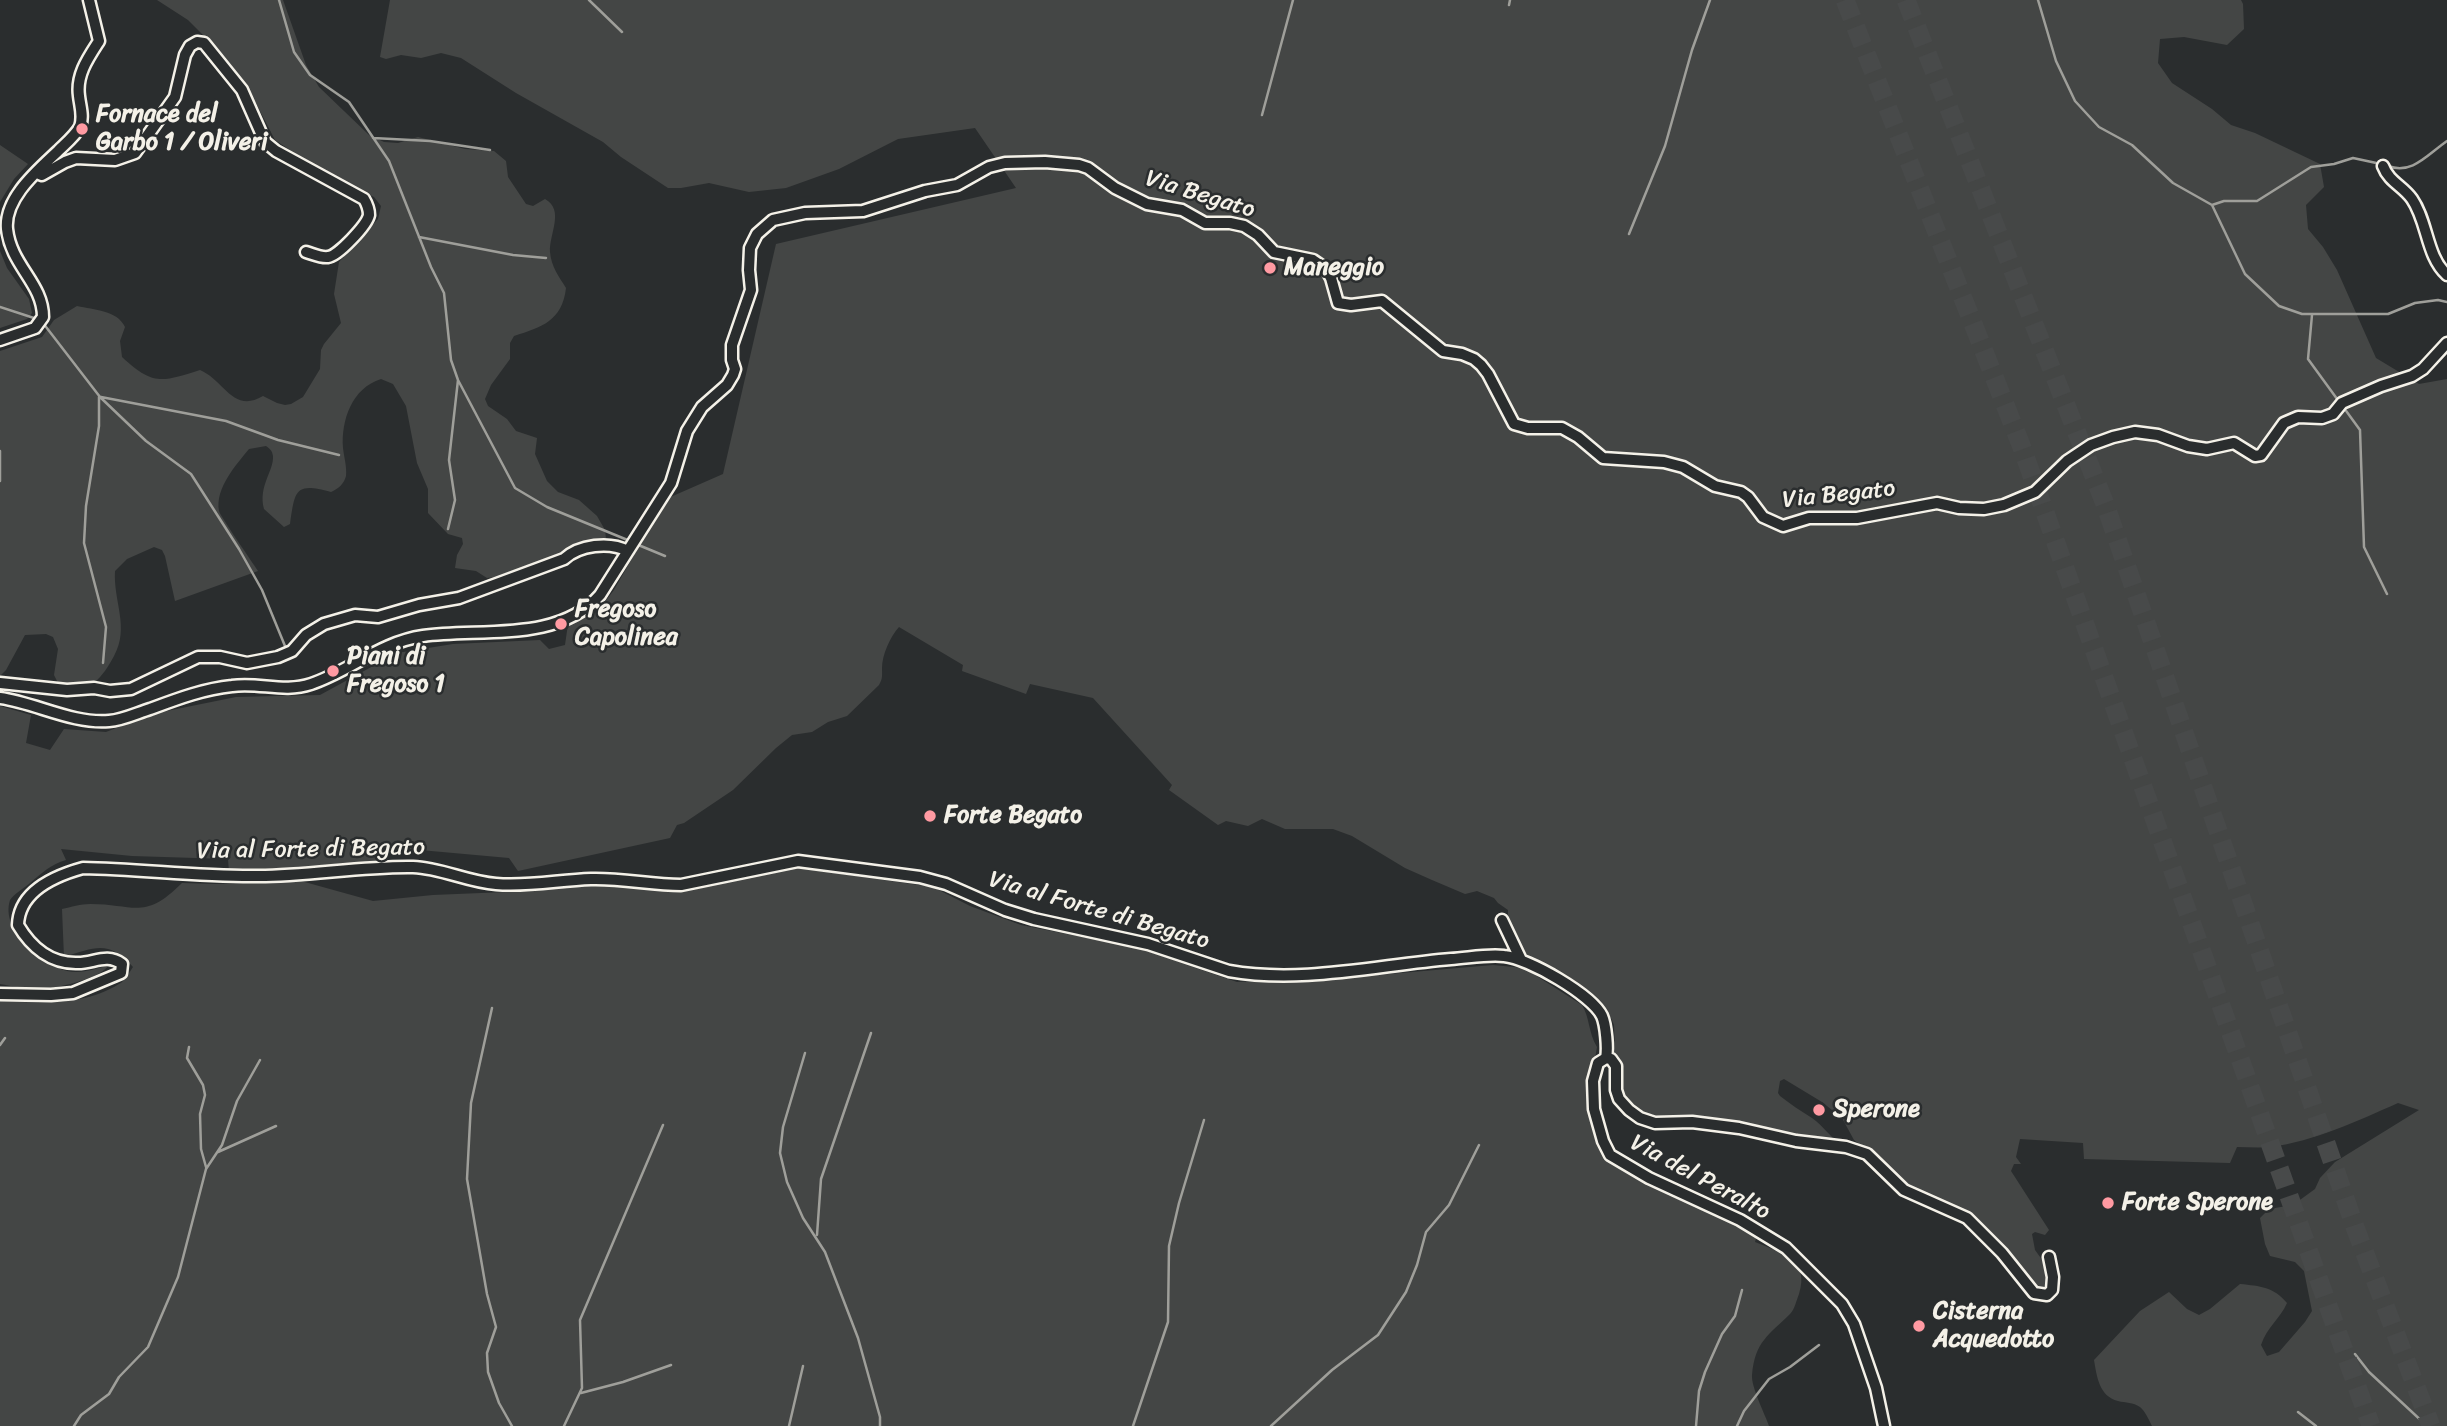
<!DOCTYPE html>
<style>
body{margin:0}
canvas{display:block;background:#2a2d2e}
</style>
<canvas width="2447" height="1426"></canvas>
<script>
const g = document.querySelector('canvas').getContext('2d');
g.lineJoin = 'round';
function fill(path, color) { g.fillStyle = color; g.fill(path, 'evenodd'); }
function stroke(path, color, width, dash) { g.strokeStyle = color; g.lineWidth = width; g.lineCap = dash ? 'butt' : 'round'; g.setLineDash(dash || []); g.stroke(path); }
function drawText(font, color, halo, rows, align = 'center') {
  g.font = font + ' Sriracha,sans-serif'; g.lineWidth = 5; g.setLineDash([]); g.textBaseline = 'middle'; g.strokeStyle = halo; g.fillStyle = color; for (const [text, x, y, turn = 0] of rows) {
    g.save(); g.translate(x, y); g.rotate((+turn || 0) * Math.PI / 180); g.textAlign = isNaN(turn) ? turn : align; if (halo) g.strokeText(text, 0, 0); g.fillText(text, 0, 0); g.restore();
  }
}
fill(new Path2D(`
 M157,0H283L306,65L319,87L369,135L384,142L398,143L418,137L465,149L494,151L506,161L508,177L526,204L533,206L545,199C565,210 549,234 550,252C551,266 559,277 566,288C562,321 542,327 514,336L510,343V359L491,385L485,399L488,406L507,419L516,431L537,438L535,454L547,481L558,492L579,500L597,516L605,530L606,539L494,577L487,578L476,571L455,568L457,555L463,544L462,538L448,534L428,513V489L417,463L406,406L393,384L381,379C352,388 341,420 343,448C344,457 347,467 346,476C344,484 338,489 331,492C295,482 295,490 290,524L284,527L264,509C258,486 274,471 273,456C272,450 270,449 266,446L249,449C236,465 215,488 219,511C220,516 253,563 258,571L175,601L165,556L162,550L154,547L127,559L115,571C113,601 130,627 114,656C108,667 103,675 94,683H58L54,675L58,649L53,637L46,634L25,635L6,670L0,676V351L42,337L54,320L77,306C94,310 117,310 125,327L120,341L122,357C153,386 162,382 200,370C224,380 233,414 263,396L277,403L285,405L291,404L303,397L320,369L321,350L324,344L341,323L334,294L339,262L378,219L381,206L374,197L308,162L275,140L247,86L225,57L188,20Z
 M390,0H2241L2243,4L2244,29L2227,45L2184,37L2160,39L2158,63L2172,83L2212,109L2231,125L2255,133L2320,164L2324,187L2306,205L2308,229L2323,247L2337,270L2376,358L2419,384L2447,379V1426H2152C2149,1420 2145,1411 2140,1407C2133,1402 2126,1403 2118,1401C2099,1396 2097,1377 2094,1360L2140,1311L2169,1292L2187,1309L2199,1315L2210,1309L2240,1284C2260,1286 2274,1287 2287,1303C2280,1319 2267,1327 2261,1345L2267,1356L2279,1352L2305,1322L2312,1311L2304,1271L2295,1262L2270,1256L2265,1244L2260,1218L2269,1209L2293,1205L2315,1189L2320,1178L2335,1162L2419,1110L2398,1103C2357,1121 2315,1141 2270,1147C2259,1148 2248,1147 2237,1147L2230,1163L2084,1159L2083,1143L2020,1139L2016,1157L2021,1164H2014L2011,1171L2049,1230L2045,1235L2035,1232L2032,1234L2035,1250L2048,1268L2046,1279L2047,1289L2043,1293L2040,1292L1978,1222L1970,1215L1903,1185L1886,1165L1854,1140L1842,1118L1822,1102L1784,1079L1780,1081L1778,1093L1780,1096C1790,1104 1801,1111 1812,1118C1823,1126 1830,1136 1840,1145L1660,1119L1652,1114L1643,1117L1635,1112L1619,1088V1063L1615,1054L1614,1025L1611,1018L1600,1006L1556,974L1532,960L1518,947L1508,922V910L1498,903L1494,898L1477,891L1465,894L1432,880L1405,868L1352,836L1333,829H1285L1262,819L1248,826L1226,821L1218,825L1169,790L1172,785L1093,698L1030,684L1026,694L962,671L963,665L899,627C890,637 882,655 882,668C882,675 883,678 879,685L847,716L828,722L812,732L792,735L776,748L733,790L684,823L677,825L670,838L518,871L509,858L409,849L393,850L387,860L229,872L228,859L132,856L61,849L66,860C51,864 42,873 30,883C24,888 14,894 10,900C0,931 42,965 67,971C81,974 96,969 109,965C100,979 55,989 38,989C26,989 12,986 0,984V706L31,715L26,743L50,750L64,729L106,732L152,714L236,697L320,695L397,653L453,644L540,640L549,649L565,645L568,624L597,612L614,590L666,499L723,474L776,244L1016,188L975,128L898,139L839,169L786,188L749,192L709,183L681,188H668L621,157L603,142L516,93L461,58L441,53L421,58L401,55L386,59L380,57Z
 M0,145L28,164L14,179L0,202Z
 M0,251L7,268L29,299L32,313L27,319L0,328Z
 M792,867L933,887L970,906L1021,925L1138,948L1237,982L1343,978L1493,965L1524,968L1582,1005C1590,1018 1588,1032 1597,1047L1589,1093V1117L1603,1155L1612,1163L1660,1188L1687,1198L1757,1234L1755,1242C1782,1253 1810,1259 1799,1294C1796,1301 1795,1309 1790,1314C1769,1335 1755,1341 1752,1375C1751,1387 1765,1414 1769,1426H0V1001C39,1003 84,1006 119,984C125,981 129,973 133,967C109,940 96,947 64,957L62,909C71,907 81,904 90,904C135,904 144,921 182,883L216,884L301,881L373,901L433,895L530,891L589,884L634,885L679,892Z`), '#444645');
stroke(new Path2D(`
 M279,0L294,52L310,75L349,102L389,161L431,267L444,293L451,360L458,380L515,488L547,507L630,541
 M589,0L622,32
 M2038,0L2056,61L2075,101L2099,127L2132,145L2173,183L2212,205L2245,274L2279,306L2302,314H2388L2415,303L2438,300L2447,302
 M1509,5L1510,0
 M1262,115L1293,0
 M373,138L430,141L490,150
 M2388,166C2412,175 2427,155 2447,141
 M2212,205L2224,201H2257L2311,167L2334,164L2353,158L2381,164
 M1629,234L1665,146L1692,50L1710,0
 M419,237L513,255L546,258
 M0,307L37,319
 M2312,315L2308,359L2340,403
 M43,323L100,397L146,441L191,474L239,549L262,590L285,646
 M99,397V426L86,506L84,543L106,627L103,663
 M101,397L226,421L278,440L339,455
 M2344,408L2360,430L2364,547L2387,594
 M0,451V481
 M448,529L455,500L449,460L458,380
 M636,544L665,556
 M492,1008L471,1103L467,1179L487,1294L496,1327L487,1353L488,1372L499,1403L512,1426
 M0,1045L5,1038
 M189,1047L187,1058L203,1085L205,1095L200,1114L201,1149L206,1167
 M805,1053L783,1127L780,1153L787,1182L803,1218L825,1252L858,1338L880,1417V1426
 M218,1152L276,1126
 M817,1235L821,1179L871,1033
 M2355,1354L2369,1372L2427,1426
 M581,1393L623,1382L671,1365
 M2298,1412L2316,1426
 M74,1426L81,1415L109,1394L119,1377L148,1347L178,1277L206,1169L222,1145L237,1101L260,1060
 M564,1426L582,1388L580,1320L663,1125
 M789,1426L803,1366
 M1133,1426L1168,1322L1169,1246L1179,1203L1204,1120
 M1271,1426L1332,1370L1378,1335L1406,1292L1417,1265L1426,1232L1449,1205L1479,1145
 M1696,1426L1699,1391L1705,1372L1722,1334L1735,1316L1742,1290
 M1737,1426L1744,1411L1769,1379L1790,1367L1819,1345`), '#9f9f9a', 2.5);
stroke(new Path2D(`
 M1845,0L2021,445L2371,1426
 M1906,0L2105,504L2356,1230L2431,1426`), '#484a4a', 19, [19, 10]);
const street = new Path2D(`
 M2383,166C2389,182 2403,186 2412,199C2428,222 2426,256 2447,275
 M37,173L42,175L65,162L76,158L115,160L135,153L175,97L185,55L190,46L197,42L204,43L242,90L265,142L276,151L364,199C367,204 369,208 369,215C367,225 338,256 328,257C321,258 313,254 306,252
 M0,340L35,328L43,317C43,283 11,266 7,229C4,198 38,170 58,151C65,144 75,136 80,127C84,116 80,106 79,96C76,75 88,58 99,41L89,0
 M0,683L67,690L94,688L110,691L131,689L198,657H220L247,663L278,657L292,651L306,635L324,624L355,615L378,617L419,605L459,598L564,559C579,545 609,541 628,551
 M0,698C36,703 72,724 109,721C123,720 137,713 150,709C177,699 203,689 232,686C259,682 284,693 311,684C350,671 381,642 423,636C480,628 558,643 600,595L671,483L687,431L702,407L727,385L733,375L735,369L732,360V345L751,290L749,270L750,248L757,234L773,220L805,213L863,211L925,191L957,185L989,167L1005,163L1045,162L1079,165L1088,168L1115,188L1147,204L1182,210L1205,223H1230L1244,226L1258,235L1274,252L1313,260L1326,269L1331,278L1338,303L1351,305L1382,301L1443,351L1462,354L1474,359L1481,365L1488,374L1514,424L1528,428H1562L1578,437L1603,458L1664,462L1683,467L1715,486L1741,492L1748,497L1763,517L1783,526L1809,518H1857L1937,503L1959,508L1984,509L2004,505L2035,492L2067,461L2091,445L2113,437L2135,432L2158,435L2188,446L2207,449L2234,443L2255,456L2261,455L2284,423L2298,417L2322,418L2333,414L2342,403L2381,386L2412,376L2423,369L2447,343
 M1502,920L1521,960
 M0,994L51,995L73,993L121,973L122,964C107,953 94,963 78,963C51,964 31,947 18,925C19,891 54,876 83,868C142,869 200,877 259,876C310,876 361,866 413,867C442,868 467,882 496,884C528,887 559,880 591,879C622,878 651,885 681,885L798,861L920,877L946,884L1005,910L1034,919L1148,944L1229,971C1302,984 1378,965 1451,959C1468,958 1488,954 1504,956C1528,958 1592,995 1602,1016C1606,1025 1608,1049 1606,1058
 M1606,1058L1611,1059L1616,1066V1090L1619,1099L1629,1110L1640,1118L1655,1123L1692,1122L1739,1128L1796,1141L1846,1147L1867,1154L1904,1190L1967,1218L2002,1253L2034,1293L2047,1295L2052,1290L2053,1277L2049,1257
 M1606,1058L1598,1063L1593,1081L1594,1109L1603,1141L1610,1155L1649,1178L1740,1220L1786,1248L1842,1304L1854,1324L1876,1388L1884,1426`);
stroke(street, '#f4f1e8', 15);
stroke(street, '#2a2d2e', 10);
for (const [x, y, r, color] of [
 [82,129,7,"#ff9aa2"],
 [1270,268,7,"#ff9aa2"],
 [561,624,7,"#ff9aa2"],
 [333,671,7,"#ff9aa2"],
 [930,816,7,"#ff9aa2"],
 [1819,1110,7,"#ff9aa2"],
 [2108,1203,7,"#ff9aa2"],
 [1919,1326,7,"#ff9aa2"]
]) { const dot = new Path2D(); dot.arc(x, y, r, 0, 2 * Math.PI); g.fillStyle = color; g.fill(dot); stroke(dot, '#2a2d2e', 2.5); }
drawText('bold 24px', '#f4f1e8', '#2a2d2e', [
 ["Fornace del",96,115],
 ["Garbo 1 / Oliveri",96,143],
 ["Maneggio",1284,268],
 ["Fregoso",575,610],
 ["Capolinea",575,638],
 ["Piani di",347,657],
 ["Fregoso 1",347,685],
 ["Forte Begato",944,816],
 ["Sperone",1833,1110],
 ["Forte Sperone",2122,1203],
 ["Cisterna",1933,1312],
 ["Acquedotto",1933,1340]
], 'left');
drawText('24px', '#f4f1e8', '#2a2d2e', [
 ["Via Begato",1200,195,17],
 ["Via Begato",1839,495,-6],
 ["Via al Forte di Begato",311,850,-1],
 ["Via al Forte di Begato",1099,911,16],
 ["Via del Peralto",1700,1178,28]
]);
</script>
